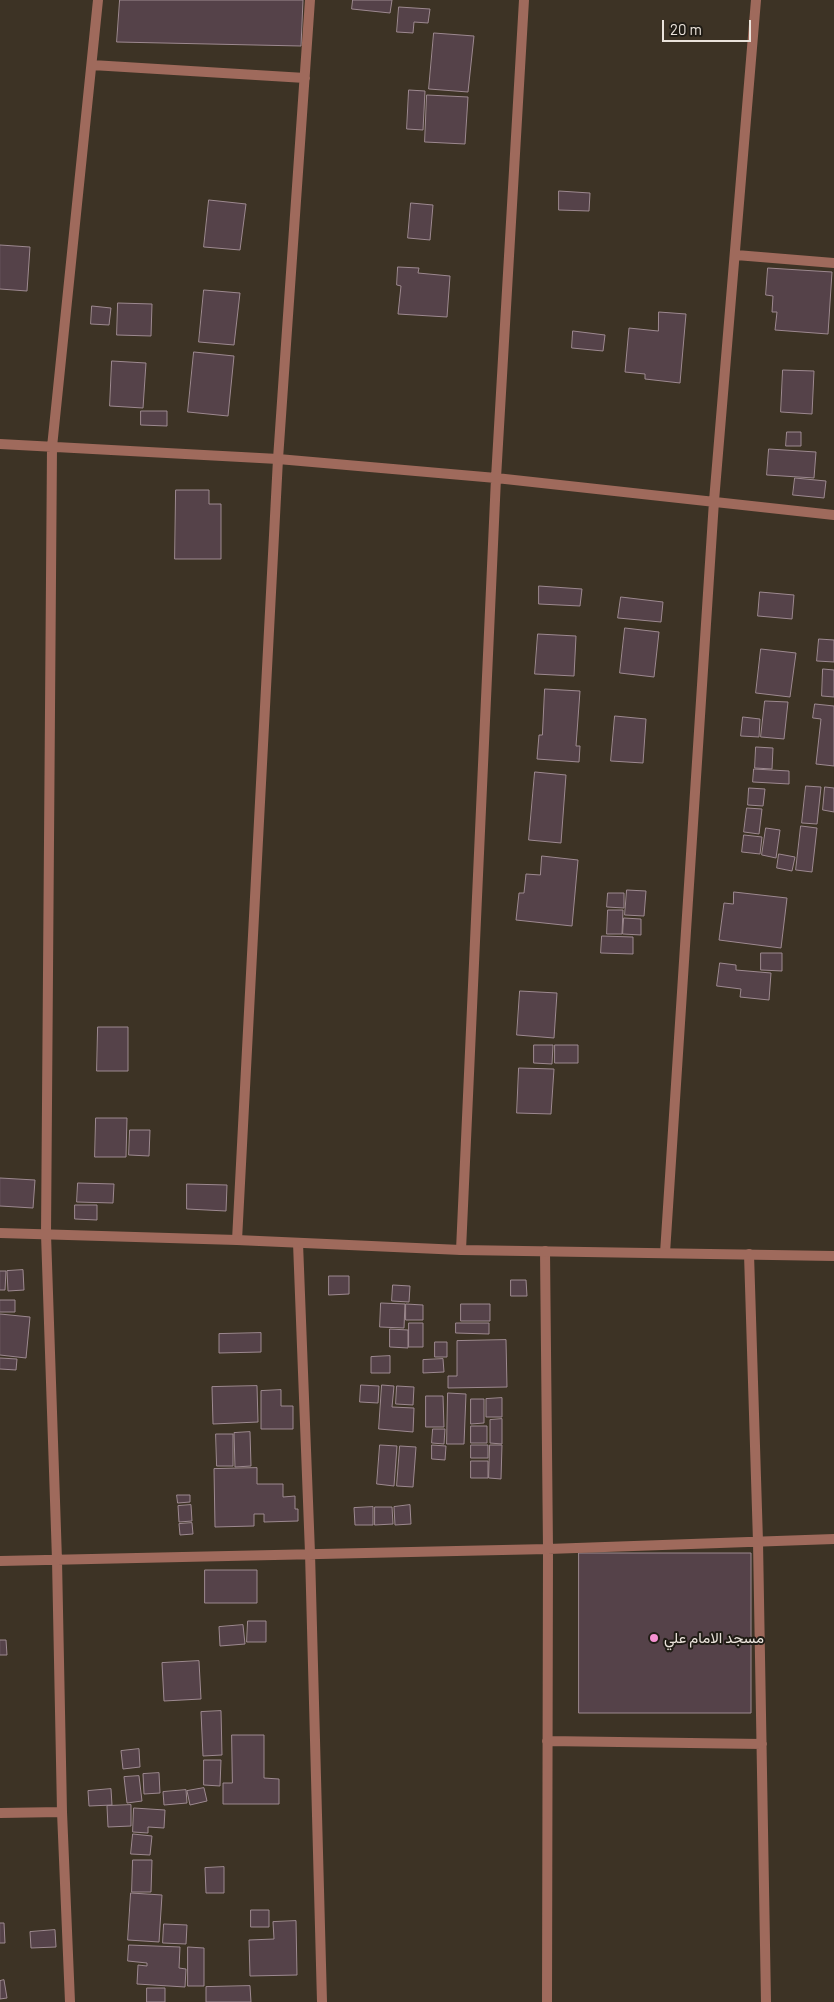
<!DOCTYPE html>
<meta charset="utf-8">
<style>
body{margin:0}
#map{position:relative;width:834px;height:2002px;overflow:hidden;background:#3d3325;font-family:Barlow,sans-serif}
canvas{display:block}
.scale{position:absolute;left:662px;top:20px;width:89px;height:22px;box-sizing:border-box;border:2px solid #eae3db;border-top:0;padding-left:6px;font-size:15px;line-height:18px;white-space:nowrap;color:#eae3db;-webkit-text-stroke:4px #201c15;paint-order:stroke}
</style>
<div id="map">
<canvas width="834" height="2002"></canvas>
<div class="scale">20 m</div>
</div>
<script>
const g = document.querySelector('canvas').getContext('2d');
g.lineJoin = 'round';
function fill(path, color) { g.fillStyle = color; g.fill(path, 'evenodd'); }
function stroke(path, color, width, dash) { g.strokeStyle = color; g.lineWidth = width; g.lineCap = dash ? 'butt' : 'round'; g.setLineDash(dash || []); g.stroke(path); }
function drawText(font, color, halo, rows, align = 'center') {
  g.font = font + ' Barlow,Vazirmatn,sans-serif'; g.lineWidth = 4; g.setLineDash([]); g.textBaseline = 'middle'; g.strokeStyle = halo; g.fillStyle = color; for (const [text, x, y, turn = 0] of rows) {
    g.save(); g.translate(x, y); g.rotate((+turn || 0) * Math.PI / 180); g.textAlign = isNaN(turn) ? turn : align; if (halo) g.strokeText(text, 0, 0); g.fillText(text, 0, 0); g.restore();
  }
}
const building = new Path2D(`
 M120,0H303L301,46L117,42Z
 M353,0H392L390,13L352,9Z
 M399,7L430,9L428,23L414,22L413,33L397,32Z
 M434,33L474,36L468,92L429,89Z
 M409,90L425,91L423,130L407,129Z
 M427,95L468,97L465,144L425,142Z
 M559,191L590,193L589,211L559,210Z
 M209,200L246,204L240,250L204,247Z
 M411,203L433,205L430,240L408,238Z
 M0,245L30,247L27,291L0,289Z
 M398,267L419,268L418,273L450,276L447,317L398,314L401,286L397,285Z
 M768,268L832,272L828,334L775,330L777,312H772L773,296L766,295Z
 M204,290L240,293L234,345L199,342Z
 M118,303L152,304L151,336L117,335Z
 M92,306L111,308L109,325L91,324Z
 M659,312L686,314L680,383L645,379V374L625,372L629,328L658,331Z
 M573,331L605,335L603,351L572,348Z
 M194,352L234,356L228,416L188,412Z
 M112,361L146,363L143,408L110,406Z
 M783,370L814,371L812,414L781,412Z
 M141,411H167V426L141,425Z
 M787,432H801V446H786Z
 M769,449L816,452L814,478L767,475Z
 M795,478L826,481L824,498L793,495Z
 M176,490H209V504H221V559H175Z
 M539,586L582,589L580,606L539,604Z
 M760,592L794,595L792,619L758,616Z
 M621,597L663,602L661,622L618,618Z
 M625,628L659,632L654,677L620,673Z
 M538,634L576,636L574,676L535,674Z
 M819,639L834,640V662L817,661Z
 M761,649L796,653L790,697L756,693Z
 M823,669L834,670V697L822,696Z
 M545,689L580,691L576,746H580L579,762L537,759L539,735H542Z
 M765,701L788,702L784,739L761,737Z
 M815,704L834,706V766L816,764L821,719L813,718Z
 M615,716L646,719L643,763L611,761Z
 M743,717L760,719L759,737L741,736Z
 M756,747L773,748L772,769L755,768Z
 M754,769L789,771V784L753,782Z
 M535,772L566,775L561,843L529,840Z
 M806,786L821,787L817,824L802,823Z
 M825,787L834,788V812L823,810Z
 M749,788L765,789L763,806L748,805Z
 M747,808L762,809L759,834L744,832Z
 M801,826L817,828L812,872L796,870Z
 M766,828L780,830L776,858L762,855Z
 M744,835L762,837L760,854L742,852Z
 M779,854L795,857L792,871L777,868Z
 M542,856L578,860L572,926L516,920L519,893H524L526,874L540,875Z
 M627,890L646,891L644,916L625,915Z
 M734,892L787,898L781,948L719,940L724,903L733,904Z
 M608,893H624V908L607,907Z
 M608,910H623L622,934H607Z
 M624,918L641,919V935L623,934Z
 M602,936L633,937V954L601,953Z
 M761,953H782V971L761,970Z
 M720,963L736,965V970L771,973L769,1000L740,997L741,989L717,986Z
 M520,991L557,993L554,1038L517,1035Z
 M98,1027H128V1071H97Z
 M534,1045H553L552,1064L534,1063Z
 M555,1045H578V1063H555Z
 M519,1068L554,1069L551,1114L517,1113Z
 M96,1118H127L126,1157H95Z
 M130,1130H150L149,1156L129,1155Z
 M0,1178L35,1180L33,1208L0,1206Z
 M78,1183L114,1184L113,1203L77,1202Z
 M187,1184L227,1185L226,1211L187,1209Z
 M75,1205H97V1220L75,1219Z
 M23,1270L24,1290L8,1291L7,1271Z
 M0,1271H6L5,1290H0Z
 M329,1276H349V1294L329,1295Z
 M511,1280H526L527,1296H511Z
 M393,1285L410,1286L409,1302L392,1301Z
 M0,1300H15V1312H0Z
 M381,1303L405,1304L404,1328L380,1327Z
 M406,1304L423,1305V1320H406Z
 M461,1304H490V1321H461Z
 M0,1314L30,1317L26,1358L0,1355Z
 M409,1323H423V1347H409Z
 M456,1323H489V1334L456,1333Z
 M390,1329L408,1330V1348L390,1347Z
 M261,1333V1352L219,1353V1334Z
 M506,1340L507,1387L448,1388V1376H457V1341Z
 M435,1342H447V1357H435Z
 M390,1356V1373H371V1357Z
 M0,1358L17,1359L16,1370L0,1369Z
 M443,1359L444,1372L423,1373V1360Z
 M361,1385L379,1386L378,1403L360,1402Z
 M382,1385L394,1386L392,1407L414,1408L413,1432L379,1429Z
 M257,1386L258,1422L213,1424L212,1387Z
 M397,1386L414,1387L413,1405L396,1404Z
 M281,1390V1406H293V1429H261V1391Z
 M448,1393L466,1394L464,1444H447Z
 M426,1396H443L444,1427H426Z
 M502,1398V1417H486V1399Z
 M471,1399H484V1423L471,1424Z
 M502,1419V1444L490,1443V1420Z
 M471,1426H487V1443H471Z
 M433,1429H445L444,1444L432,1443Z
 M250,1432L251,1466L235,1467L234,1433Z
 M216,1434H233V1466H217Z
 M380,1445L397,1446L394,1486L377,1484Z
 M432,1445L446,1446L445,1460L432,1459Z
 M471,1445H488V1458H471Z
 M490,1445H502L501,1479L489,1478Z
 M400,1446L416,1447L413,1487L397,1486Z
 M471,1461H488V1478H471Z
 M257,1468V1484H283V1497L295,1496V1509H298V1521L264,1522V1514H254V1526L215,1527L214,1469Z
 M177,1495H190V1502L178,1503Z
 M191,1505L192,1521L179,1522L178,1506Z
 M410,1505L411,1524L395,1525L394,1507Z
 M373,1507V1525H355L354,1508Z
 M375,1507H392L393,1524L375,1525Z
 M192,1523L193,1534L180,1535L179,1524Z
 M579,1553H751V1713H579Z
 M205,1570H257V1603H205Z
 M248,1621H266V1642H247Z
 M243,1625L245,1644L220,1646L219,1627Z
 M0,1640H6L7,1655H0Z
 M199,1661L201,1699L164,1701L162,1663Z
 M221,1711L222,1755L203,1756L201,1712Z
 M232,1735H264V1778L279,1779V1804H223V1783H232Z
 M139,1749L140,1767L123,1769L121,1751Z
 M204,1760H221L220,1786L204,1785Z
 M159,1773L160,1793L144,1794L143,1774Z
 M139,1776L142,1801L127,1803L124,1777Z
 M204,1788L207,1801L190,1805L187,1791Z
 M111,1789L112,1805L89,1806L88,1791Z
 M186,1790L187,1803L164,1805L163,1792Z
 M131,1805V1826L108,1827L107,1806Z
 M134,1808L165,1810L164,1828L148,1827V1833L133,1832Z
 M133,1834L152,1836L150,1855L131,1854Z
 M133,1860H152L151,1892H132Z
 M224,1867V1893H206L205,1868Z
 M131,1893L162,1895L159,1942L128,1940Z
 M251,1910H269V1927H251Z
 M296,1921L297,1975L250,1976L249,1940L274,1939L273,1922Z
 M0,1923H4L5,1943H0Z
 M164,1924L187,1925L186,1944L163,1943Z
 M55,1930L56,1947L31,1948L30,1932Z
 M129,1945L180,1947L179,1968L186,1969L185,1987L137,1984L138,1965L147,1966V1963L128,1961Z
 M188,1947L204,1948V1986H188Z
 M4,1980L7,1998L0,1999V1981Z
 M250,1986L251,2002H206V1987Z
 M147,1988H165V2002H147Z`);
fill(building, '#554249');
stroke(building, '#9d8990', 1);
stroke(new Path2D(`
 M92,65L305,78
 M736,255L834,263
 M0,444L278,459L496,478L834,515
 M237,1240L278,459L310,0
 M298,1243L310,1553L322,2002
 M461,1250L496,478L524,0
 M545,1251L548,1549L547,2002
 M665,1253L714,501L756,0
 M749,1254L758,1542L766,2002
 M0,1561L548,1549L834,1539
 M547,1741L762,1744
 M0,1813L62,1812
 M70,2002L62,1812L57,1560L46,1234L52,447L98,0`), '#9f6a5c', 10);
stroke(new Path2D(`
 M0,1233L237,1240L461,1250L834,1256`), '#9f6a5c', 10);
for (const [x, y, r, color] of [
 [654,1638,5,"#f591d1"]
]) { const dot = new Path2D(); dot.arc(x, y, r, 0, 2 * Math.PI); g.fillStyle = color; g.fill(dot); stroke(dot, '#201c15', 2); }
drawText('15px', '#eae3db', '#201c15', [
 ["مسجد الامام علي",664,1638]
], 'left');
</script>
